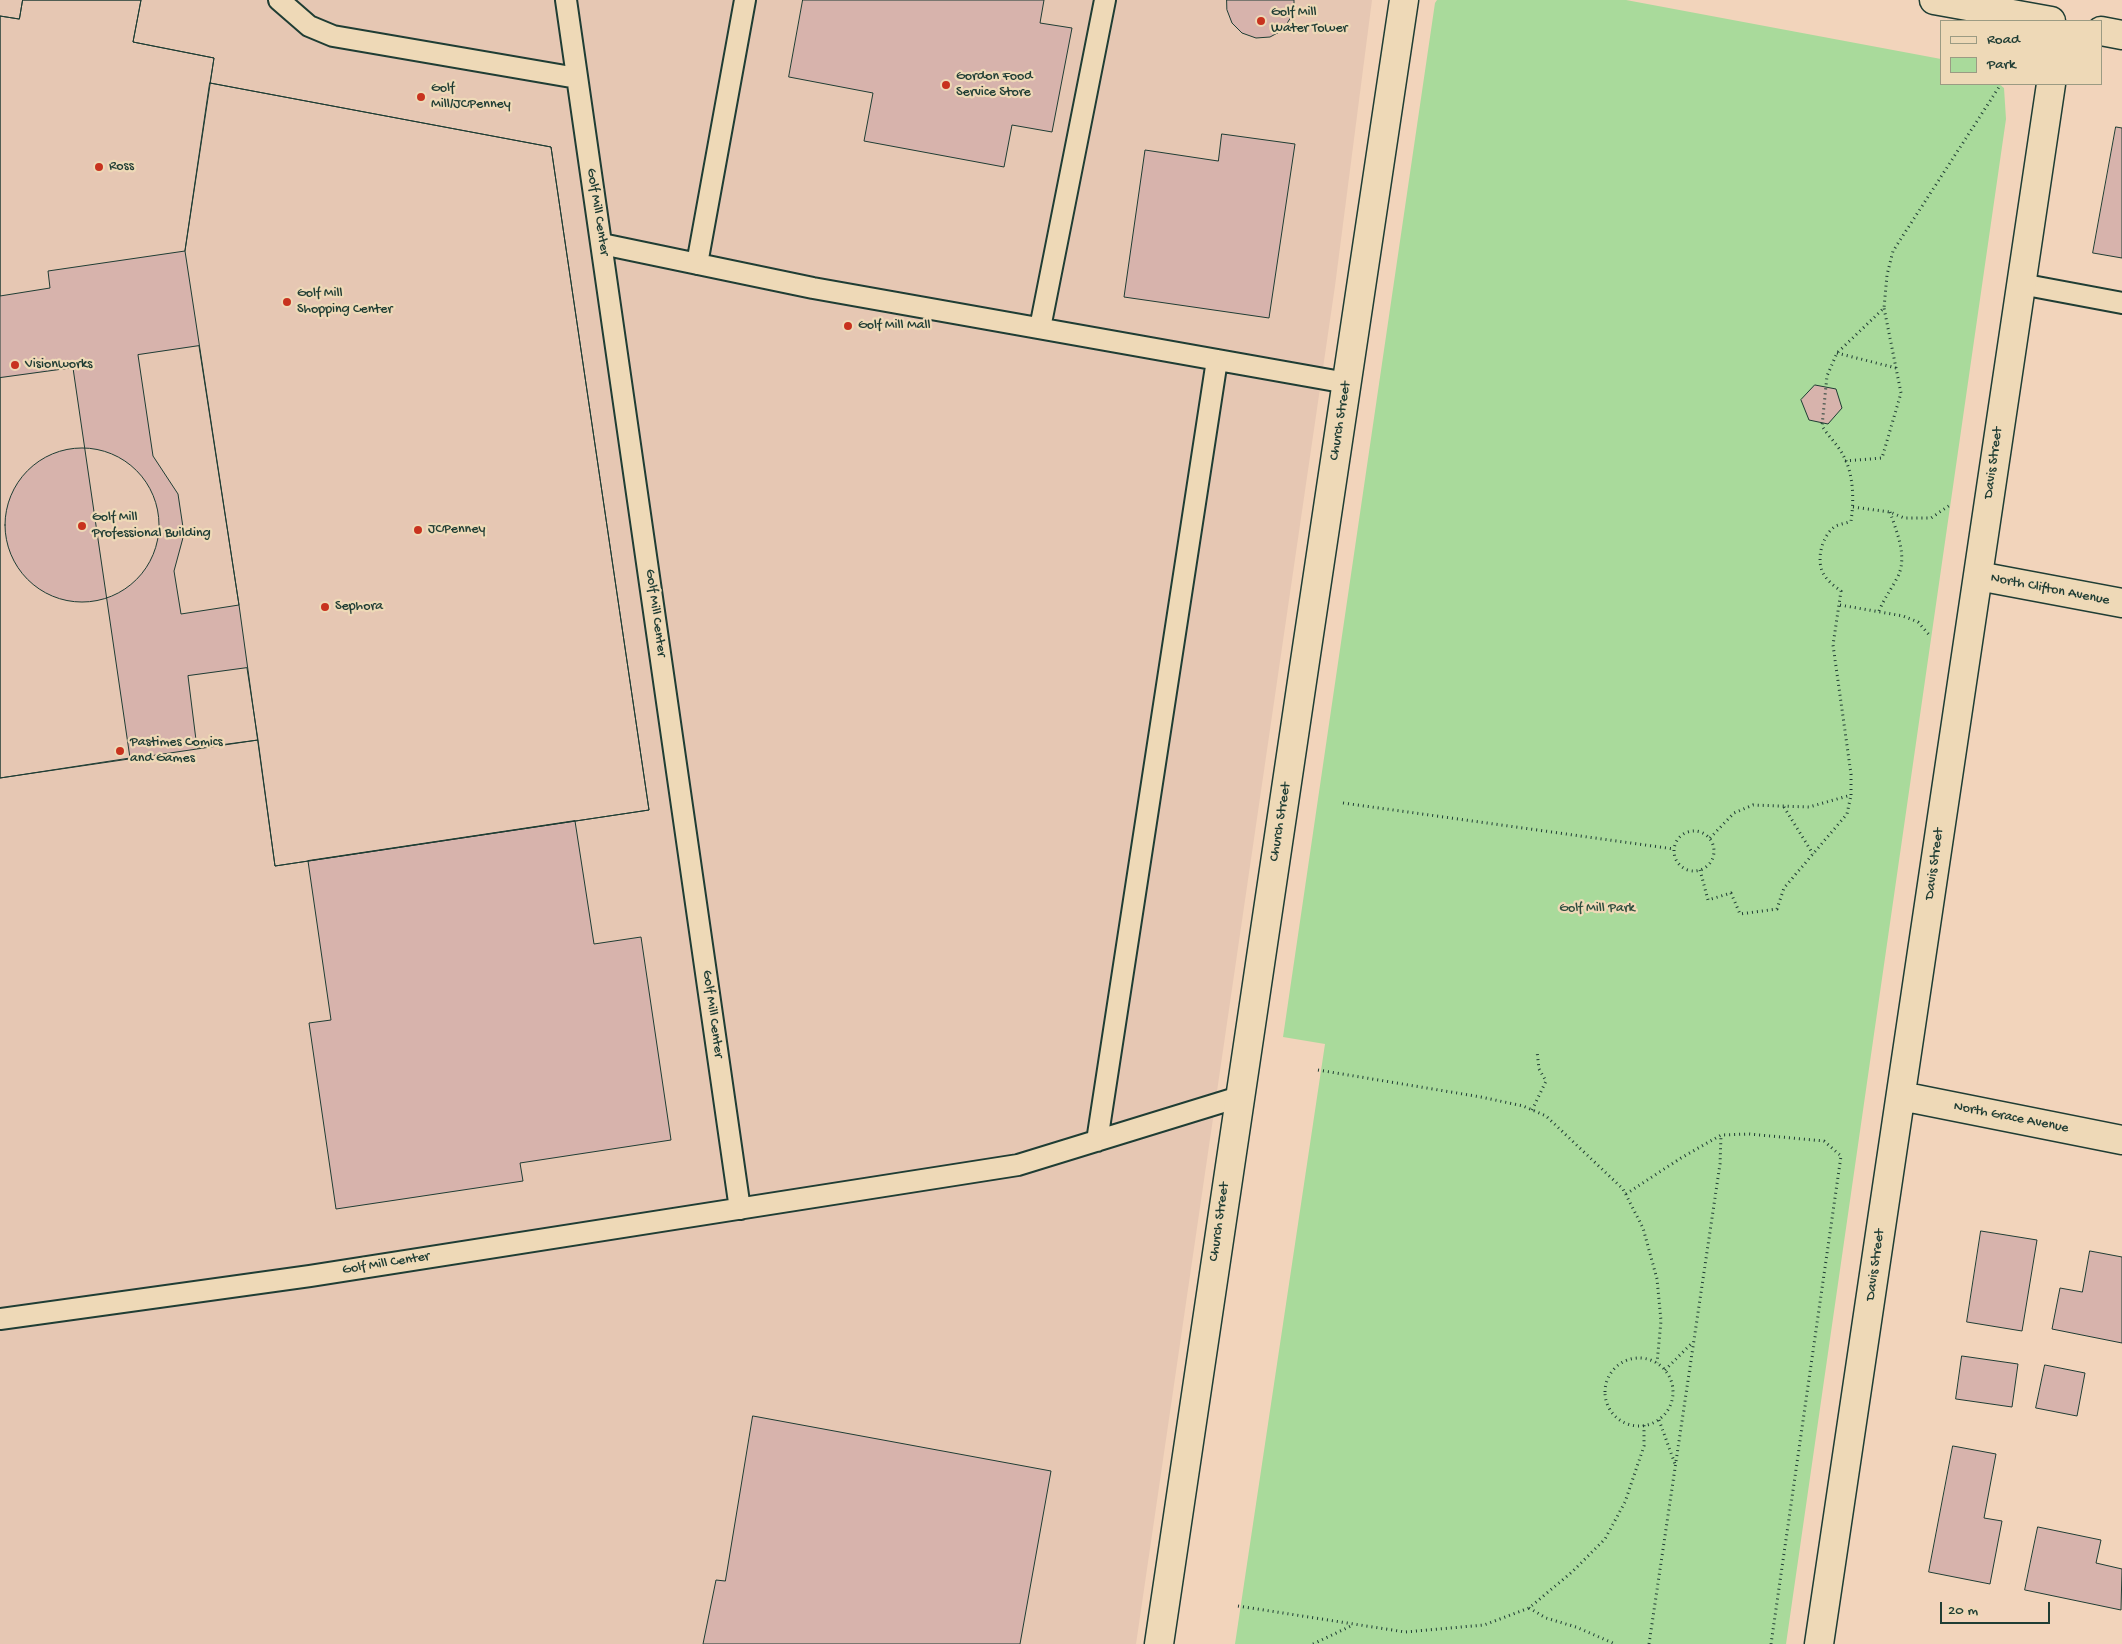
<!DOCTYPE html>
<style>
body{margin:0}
#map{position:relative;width:2122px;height:1644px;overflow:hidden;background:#f2d4bb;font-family:"Gochi Hand",sans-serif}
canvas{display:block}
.legend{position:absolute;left:1940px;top:20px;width:162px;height:65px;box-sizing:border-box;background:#eed9b7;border:1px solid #9b9b83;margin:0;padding:6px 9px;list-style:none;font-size:15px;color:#1f3d34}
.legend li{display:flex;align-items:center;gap:10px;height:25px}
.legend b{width:25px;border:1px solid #9b9b83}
.scale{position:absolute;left:1940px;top:1602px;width:110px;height:22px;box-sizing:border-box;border:2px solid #1f3d34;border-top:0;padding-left:6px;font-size:15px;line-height:18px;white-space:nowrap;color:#1f3d34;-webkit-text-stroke:4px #eed9b7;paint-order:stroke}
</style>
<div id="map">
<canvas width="2122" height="1644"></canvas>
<ul class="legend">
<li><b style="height:6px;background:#eed9b7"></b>Road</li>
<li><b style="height:14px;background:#a9da9b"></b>Park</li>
</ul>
<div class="scale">20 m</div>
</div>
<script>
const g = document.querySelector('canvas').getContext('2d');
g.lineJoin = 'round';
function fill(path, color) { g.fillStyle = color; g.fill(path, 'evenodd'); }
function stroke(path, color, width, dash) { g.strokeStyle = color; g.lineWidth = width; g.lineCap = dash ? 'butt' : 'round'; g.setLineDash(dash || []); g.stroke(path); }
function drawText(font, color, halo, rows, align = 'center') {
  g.font = font + ' "Gochi Hand",sans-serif'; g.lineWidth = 4.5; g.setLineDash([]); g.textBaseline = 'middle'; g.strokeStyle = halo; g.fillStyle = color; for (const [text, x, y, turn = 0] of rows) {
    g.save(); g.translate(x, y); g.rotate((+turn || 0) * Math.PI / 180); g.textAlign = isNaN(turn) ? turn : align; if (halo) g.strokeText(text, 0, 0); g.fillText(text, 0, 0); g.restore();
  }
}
fill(new Path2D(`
 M0,0H1372L1335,286L1136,1644H0Z`), '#e6c7b3');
fill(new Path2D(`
 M1437,0H1626L1941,59V84H1999L2004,88L2006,119L1786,1644H1235L1325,1044L1283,1037L1435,3Z`), '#a9da9b');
const building = new Path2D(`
 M23,0H141L133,42L214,58L210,83L551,147L649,810L275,866L258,740L0,778V16L19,19Z
 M23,0H141L133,42L214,58L185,251L48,271L50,288L0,296V16L19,19Z
 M803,0H1044L1040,23L1072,28L1052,132L1012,125L1004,167L864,141L873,93L789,77Z
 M1227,0H1294V12L1283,30L1270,37L1256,38L1242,33L1232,23L1227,10Z
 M210,83L551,147L649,810L275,866L239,605L185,251Z
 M2116,127L2122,128V258L2093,253Z
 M1222,134L1295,144L1269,318L1124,297L1145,150L1218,161Z
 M199,346L239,605L181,614L174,571L184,534L178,494L153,456L138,355Z
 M73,368L130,758L0,778V378Z
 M1815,385L1836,389L1842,408L1828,424L1809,420L1801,400Z
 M5 525a77 77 0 1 1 154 0a77 77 0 1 1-154 0Z
 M247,668L258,740L197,748L188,676Z
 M575,821L594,944L641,937L671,1140L520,1163L523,1181L336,1209L309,1023L331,1020L308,861Z
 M1981,1231L2037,1240L2022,1331L1967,1322Z
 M2090,1251L2122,1257V1343L2052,1329L2060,1288L2082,1292Z
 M1962,1356L2018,1364L2012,1407L1956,1399Z
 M2045,1365L2085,1373L2077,1416L2036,1408Z
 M753,1416L1051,1471L1020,1644H703L716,1580L725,1581Z
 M1953,1446L1996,1454L1984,1518L2002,1521L1990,1584L1929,1572Z
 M2038,1527L2101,1540L2096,1563L2122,1569L2121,1610L2025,1590Z`);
fill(building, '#d7b3ac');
stroke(building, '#1f3d34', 1);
const service = new Path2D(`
 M279,0L309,26L333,36L577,78
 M566,0L740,1209
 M602,244L813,288L1347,383
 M697,264L745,0
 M2021,284L2122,303
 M1040,328L1105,0
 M1097,1141L1217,360
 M0,1319L310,1276L1018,1165L1239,1097`);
const minor = new Path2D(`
 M1934,0L2051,21
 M2101,31L2122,35
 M1978,576L2122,603
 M1901,1096L2122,1140
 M1159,1644C1238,1096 1323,548 1404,0
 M1819,1644L2051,84`);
stroke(service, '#1f3d34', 24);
stroke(minor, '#1f3d34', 31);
stroke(new Path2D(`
 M1837,353L1896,368
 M1845,461L1882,458L1901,393L1884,308
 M1853,507L1890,512L1904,518H1931L1950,505
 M1840,605L1903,616L1918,622L1931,637
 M1879,611C1884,599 1890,591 1896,580C1909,559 1897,533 1890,512
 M1343,803L1674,849
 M1784,807L1813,854
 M1674 851a20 20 0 1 1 40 0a20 20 0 1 1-40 0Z
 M1710,838L1734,813L1753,805L1809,807L1851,795V774L1833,645L1841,591C1834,586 1826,580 1822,571C1817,557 1822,538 1833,528C1837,524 1845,524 1851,521C1854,501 1854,474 1843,455C1838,445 1828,436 1822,426L1827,376L1837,353L1884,308L1887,275L1893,251L2001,84
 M1700,870L1708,900L1731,893L1740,914L1777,909L1784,888L1847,814L1851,795
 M1318,1070L1481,1097L1523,1106L1546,1116L1623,1189L1643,1228L1657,1279L1661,1321L1657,1363
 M1532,1110L1546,1081L1539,1069L1537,1051
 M1626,1194L1681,1158L1721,1135L1749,1134L1824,1141L1841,1156L1771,1644
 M1605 1392a34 34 0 1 1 68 0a34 34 0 1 1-68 0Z
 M1665,1370L1693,1342
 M1659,1420L1675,1464
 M1238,1606L1405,1632L1484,1625L1529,1608L1572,1572L1605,1539L1625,1502L1644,1446V1425
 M1529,1608L1546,1618L1576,1627L1615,1644
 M1313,1644L1353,1625
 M1649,1644L1720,1164L1721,1136`), '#1f3d34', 3, [1, 4]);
stroke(service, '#eed9b7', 20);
stroke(minor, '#eed9b7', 28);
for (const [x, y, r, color] of [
 [1261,21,5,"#c8321e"],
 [946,85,5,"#c8321e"],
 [421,97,5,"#c8321e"],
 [99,167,5,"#c8321e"],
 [287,302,5,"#c8321e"],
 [848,326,5,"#c8321e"],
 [15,365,5,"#c8321e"],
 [82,526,5,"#c8321e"],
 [418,530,5,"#c8321e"],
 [325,607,5,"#c8321e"],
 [120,751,5,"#c8321e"]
]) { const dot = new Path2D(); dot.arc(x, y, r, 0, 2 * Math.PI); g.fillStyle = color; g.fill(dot); stroke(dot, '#eed9b7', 2); }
drawText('14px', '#1f3d34', '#eed9b7', [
 ["Golf Mill",1271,13],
 ["Water Tower",1271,29],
 ["Gordon Food",956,77],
 ["Service Store",956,93],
 ["Golf",431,89],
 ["Mill/JCPenney",431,105],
 ["Ross",109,167],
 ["Golf Mill",297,294],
 ["Shopping Center",297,310],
 ["Golf Mill Mall",858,326],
 ["Visionworks",25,365],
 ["Golf Mill",92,518],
 ["Professional Building",92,534],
 ["JCPenney",428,530],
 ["Sephora",335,607],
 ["Pastimes Comics",130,743],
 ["and Games",130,759]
], 'left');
drawText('14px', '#1f3d34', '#eed9b7', [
 ["Golf Mill Center",597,212,81],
 ["Church Street",1341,421,-81],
 ["Davis Street",1994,463,-82],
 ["North Clifton Avenue",2050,590,11],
 ["Golf Mill Center",655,613,82],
 ["Church Street",1281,822,-81],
 ["Davis Street",1935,864,-82],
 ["Golf Mill Center",712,1014,82],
 ["North Grace Avenue",2011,1118,11],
 ["Church Street",1220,1222,-82],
 ["Golf Mill Center",386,1264,-9],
 ["Davis Street",1876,1265,-82]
]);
drawText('14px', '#2d4d3e', '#eed9b7', [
 ["Golf Mill Park",1597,909]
]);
</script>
